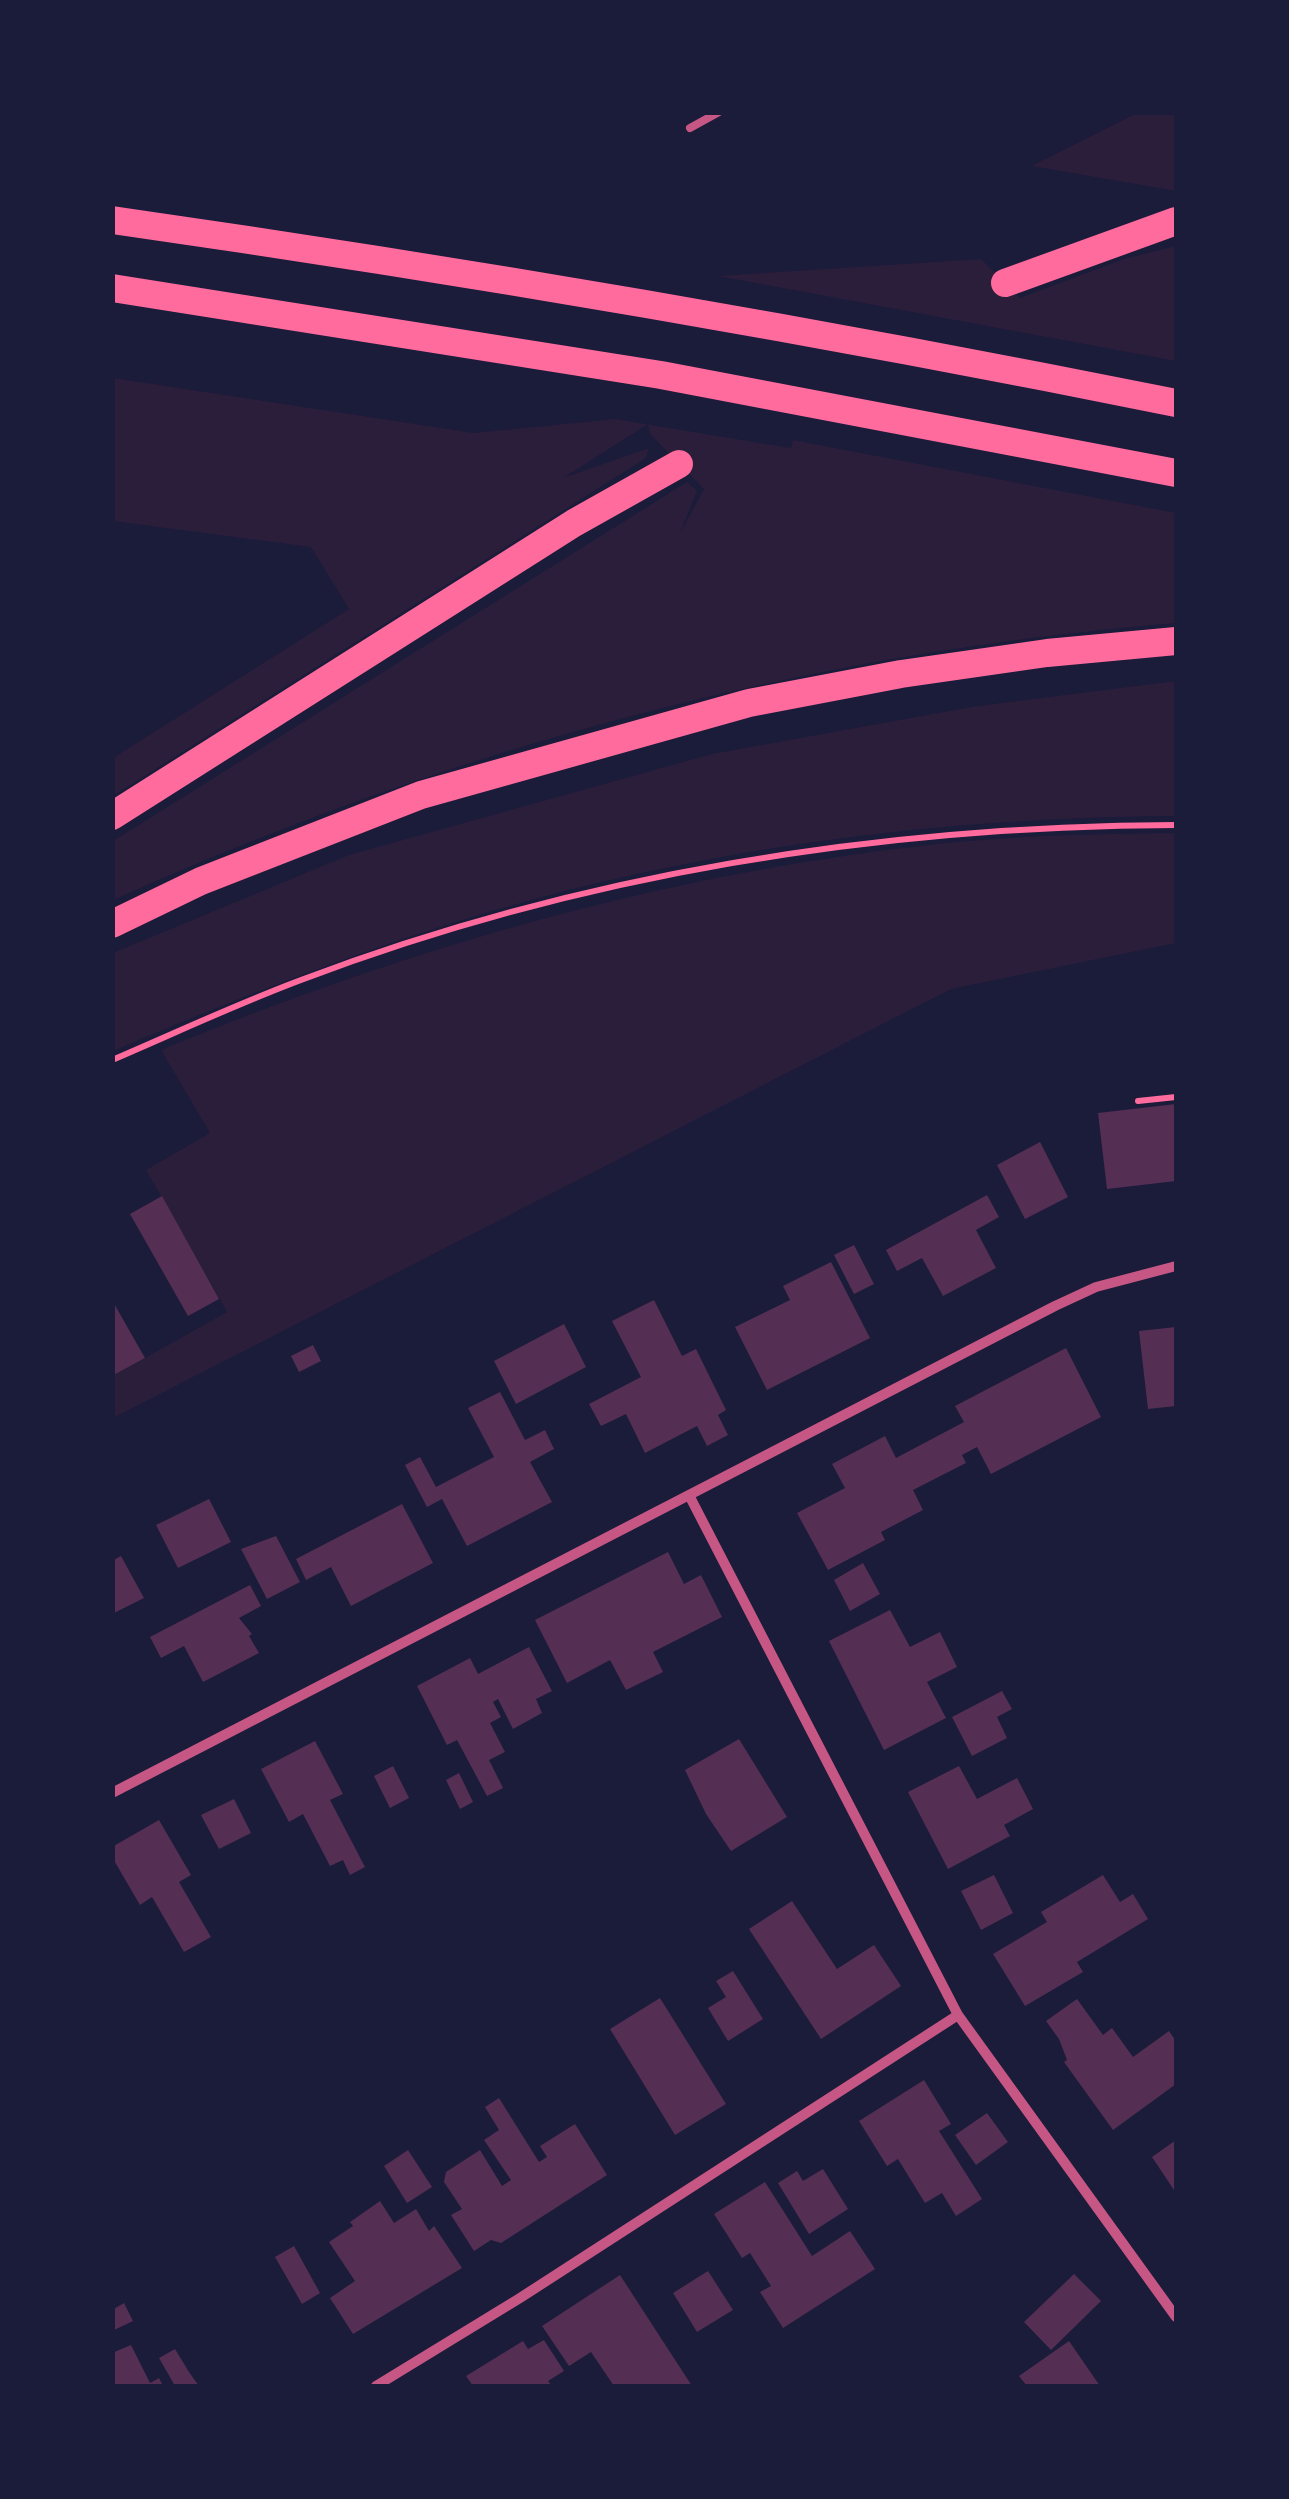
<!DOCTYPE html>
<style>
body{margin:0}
#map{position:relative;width:1289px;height:2499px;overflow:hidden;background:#1b1b3a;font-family:"IBM Plex Sans",sans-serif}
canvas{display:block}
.frame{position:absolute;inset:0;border:115px solid #1b1b3a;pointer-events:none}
</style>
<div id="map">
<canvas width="1289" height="2499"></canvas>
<div class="frame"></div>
</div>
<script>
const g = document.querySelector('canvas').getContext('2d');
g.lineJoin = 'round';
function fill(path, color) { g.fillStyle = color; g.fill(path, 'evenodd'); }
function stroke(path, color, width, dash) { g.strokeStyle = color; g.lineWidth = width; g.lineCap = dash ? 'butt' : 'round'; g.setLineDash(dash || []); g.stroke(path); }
fill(new Path2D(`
 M1137,113H1176V191L1032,166Z
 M1176,246V361L718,276L981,259L1020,298L1124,259Z
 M113,378L474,433L615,419L791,448L793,440L1176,513V623C805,653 452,748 113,900V841L687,482L697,491L680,533L704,489L650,434L648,424L563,478L649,448L646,458L113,796V758L349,609L311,547L113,521Z
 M1176,681V816C1010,817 844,832 680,865C484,903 295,973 113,1051V953L349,855L712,754L977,706Z
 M1176,833V943L951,989L113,1418V1376L227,1312L146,1170L210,1133L161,1050C415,945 682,869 957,842C1030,835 1103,834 1176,833Z`), '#2a1e3b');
fill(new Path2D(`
 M1176,1104V1181L1107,1189L1098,1113Z
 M1040,1142L1068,1197L1025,1219L997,1165Z
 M987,1195L999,1217L976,1230L996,1268L943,1296L922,1258L897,1271L886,1250Z
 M162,1196L219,1299L188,1316L130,1214Z
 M854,1245L874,1284L854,1294L834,1255Z
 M831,1262L870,1338L767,1390L735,1327L790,1300L783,1286Z
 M112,1300L145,1358L112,1376Z
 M654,1300L682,1356L696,1349L726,1410L718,1415L728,1435L707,1446L697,1426L645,1453L626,1414L601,1426L589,1404L641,1377L612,1321Z
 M564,1324L586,1367L516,1404L494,1361Z
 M1176,1327V1406L1148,1409L1139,1331Z
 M313,1345L321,1361L299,1372L291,1356Z
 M1066,1348L1101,1417L991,1474L977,1447L962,1455L966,1463L913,1490L923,1510L881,1532L885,1540L828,1570L797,1513L845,1488L832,1464L885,1436L896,1458L964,1422L955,1406Z
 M500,1392L525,1440L545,1430L554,1449L530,1462L552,1502L467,1546L442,1499L427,1507L405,1465L420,1457L436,1487L494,1457L468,1408Z
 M209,1499L231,1542L178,1568L156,1525Z
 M402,1504L433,1563L351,1606L331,1567L306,1580L296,1559Z
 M276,1536L300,1582L267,1599L241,1549Z
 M668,1552L684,1584L701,1575L722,1617L653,1652L663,1672L626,1690L610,1660L567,1683L535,1620Z
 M121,1556L144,1598L112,1614V1561Z
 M863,1563L880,1594L850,1611L834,1580Z
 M250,1585L261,1606L239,1618L252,1634L249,1636L259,1653L203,1682L184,1646L161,1658L150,1637Z
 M890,1610L910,1647L940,1632L957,1667L927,1682L946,1718L884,1750L829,1641Z
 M529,1647L552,1691L536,1699L542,1713L513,1729L498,1699L493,1702L501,1717L490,1723L505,1752L489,1760L503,1788L487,1796L457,1740L447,1745L417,1686L470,1658L478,1674Z
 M1002,1691L1012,1709L997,1717L1007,1738L972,1756L952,1717Z
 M739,1739L787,1817L731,1851L706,1814L685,1770Z
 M315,1741L343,1794L330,1800L365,1867L350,1875L343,1860L330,1866L303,1814L289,1822L261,1769Z
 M393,1766L409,1798L390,1808L374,1776Z
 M959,1766L977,1799L1017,1778L1033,1809L1004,1825L1010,1836L948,1869L908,1792Z
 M459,1773L473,1802L460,1809L446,1780Z
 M234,1799L251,1833L219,1849L201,1815Z
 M159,1820L191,1875L179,1882L211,1937L184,1952L152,1897L140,1905L112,1857V1847Z
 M994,1875L1013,1913L981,1930L961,1891Z
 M1103,1875L1120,1902L1133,1894L1148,1919L1077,1962L1083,1972L1025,2006L993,1954L1047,1922L1041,1912Z
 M792,1901L837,1969L874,1945L901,1986L821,2039L749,1929Z
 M733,1971L763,2019L728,2041L708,2008L726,1997L716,1981Z
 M660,1998L726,2104L675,2135L610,2029Z
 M1077,1999L1103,2035L1112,2028L1133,2057L1169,2031L1176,2041V2084L1113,2130L1064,2062L1067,2060L1059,2039L1046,2021Z
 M924,2080L951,2124L939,2131L982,2199L956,2216L942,2193L925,2203L898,2159L887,2166L859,2121Z
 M499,2098L539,2162L547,2157L540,2146L575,2124L607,2175L501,2243L491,2240L474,2251L451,2215L462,2209L444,2182L446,2172L480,2150L502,2186L511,2180L484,2140L499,2130L485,2107Z
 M987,2113L1008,2142L976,2165L955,2135Z
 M1176,2140V2193L1152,2157Z
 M408,2150L432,2187L407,2203L384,2166Z
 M823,2169L848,2209L809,2234L778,2183L797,2171L803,2181Z
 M765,2182L812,2256L850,2231L875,2269L783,2328L760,2292L771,2286L750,2253L742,2258L714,2214Z
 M380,2201L394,2223L416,2209L429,2231L434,2226L462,2268L353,2334L330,2298L355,2281L329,2242L353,2226L350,2222Z
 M294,2246L320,2293L302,2304L275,2257Z
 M708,2271L733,2310L697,2332L673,2293Z
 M1074,2274L1101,2301L1051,2350L1024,2322Z
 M620,2275L692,2386H614L591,2352L569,2366L542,2326Z
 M124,2303L133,2321L112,2331V2310Z
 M544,2340L564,2371L548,2381L552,2386H473L466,2376L523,2341L528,2349Z
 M1069,2341L1100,2386H1027L1019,2376Z
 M131,2345L150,2383L159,2378L163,2386H112V2353Z
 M175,2349L189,2372L199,2386H175L159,2358Z`), '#542f53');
stroke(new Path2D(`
 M112,1060C175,1033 237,1004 301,980C580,874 879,826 1176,825
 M1138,1101L1176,1097`), '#ff6b9d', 6);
stroke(new Path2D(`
 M690,128L719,112`), '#c65784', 8);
stroke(new Path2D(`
 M690,1497L958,2015L1176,2317
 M112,1793L1055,1306L1096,1287L1176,1266
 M376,2386L520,2298L958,2015`), '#c65784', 10);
stroke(new Path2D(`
 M112,220C469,271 824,332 1176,403
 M1005,283L1176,221
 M112,288L661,375L1176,473
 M112,816L574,523L679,464
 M112,924L201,881L421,795L749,703L901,674L1047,653L1176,641`), '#ff6b9d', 28);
</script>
